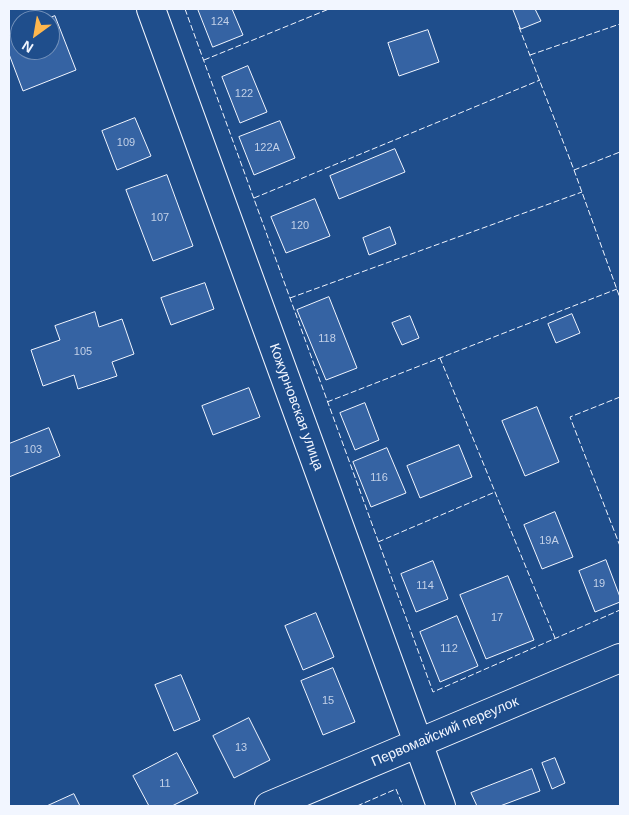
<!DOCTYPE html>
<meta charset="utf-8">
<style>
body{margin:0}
#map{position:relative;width:629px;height:815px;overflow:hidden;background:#1f4e8c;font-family:Arial,sans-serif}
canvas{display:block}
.frame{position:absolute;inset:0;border:10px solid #f2f6ff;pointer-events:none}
.north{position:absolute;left:10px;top:10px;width:50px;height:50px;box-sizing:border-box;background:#1f4e8c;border:1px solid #7391ba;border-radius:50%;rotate:212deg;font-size:14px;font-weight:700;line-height:20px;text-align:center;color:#f2f6ff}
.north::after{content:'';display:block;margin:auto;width:18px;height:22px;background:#ffb74d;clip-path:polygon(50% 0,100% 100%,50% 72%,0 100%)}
</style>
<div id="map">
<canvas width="629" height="815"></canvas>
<div class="frame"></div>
<div class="north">N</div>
</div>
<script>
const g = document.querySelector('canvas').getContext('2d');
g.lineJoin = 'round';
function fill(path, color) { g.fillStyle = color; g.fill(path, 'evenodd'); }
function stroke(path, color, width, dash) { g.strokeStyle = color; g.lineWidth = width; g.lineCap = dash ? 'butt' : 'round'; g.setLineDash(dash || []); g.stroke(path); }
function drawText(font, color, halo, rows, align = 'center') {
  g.font = font + ' Arial,sans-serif'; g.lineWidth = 4; g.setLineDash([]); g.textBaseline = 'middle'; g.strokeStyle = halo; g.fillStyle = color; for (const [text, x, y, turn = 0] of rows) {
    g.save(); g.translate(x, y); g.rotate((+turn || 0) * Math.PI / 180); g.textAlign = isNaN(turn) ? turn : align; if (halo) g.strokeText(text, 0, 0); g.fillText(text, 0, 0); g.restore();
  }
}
const building = new Path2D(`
 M198,9H232L243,35L213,47Z
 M513,9H535L541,21L521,29Z
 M55,16L76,70L23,91L9,54V34L20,29V50H50V20H44Z
 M428,30L439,62L399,76L388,43Z
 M248,66L267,112L240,123L222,77Z
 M135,118L151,156L117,170L102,131Z
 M280,121L295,158L254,175L239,137Z
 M395,149L405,172L339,199L330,176Z
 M167,175L193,246L153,261L126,190Z
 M315,199L330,236L286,253L271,217Z
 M390,227L396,244L369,255L363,238Z
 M205,283L214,309L171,325L161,298Z
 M329,297L357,368L326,380L297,310Z
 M95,312L99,327L122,319L134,354L112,362L117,376L78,389L74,375L43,386L31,350L60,340L55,326Z
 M572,314L580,333L556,343L548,324Z
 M410,316L419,338L402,345L392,323Z
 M249,388L260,417L213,435L202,406Z
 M365,403L379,440L355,450L340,413Z
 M537,407L559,462L525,476L502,421Z
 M49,428L60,456L9,477V444Z
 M459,445L472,477L420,498L407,466Z
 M387,448L406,493L371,507L353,462Z
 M555,512L573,557L542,569L524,525Z
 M606,560L620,597V602L595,612L579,571Z
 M433,561L448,599L416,612L401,574Z
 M508,576L534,640L486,659L460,595Z
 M316,613L334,657L303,670L285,626Z
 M457,616L478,666L440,682L420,632Z
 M333,668L355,722L323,735L301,681Z
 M181,675L200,720L174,731L155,685Z
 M249,718L270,760L234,778L213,736Z
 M177,753L198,793L172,806H149L133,776Z
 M555,758L565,783L552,789L542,763Z
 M532,769L540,791L500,806H477L471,793Z
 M74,794L80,806H47Z`);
fill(building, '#3563a3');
stroke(building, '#f2f6ff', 1);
const minor = new Path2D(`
 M151,9L441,806
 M269,806L620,658`);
stroke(minor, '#f2f6ff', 30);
stroke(minor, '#1f4e8c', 28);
stroke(new Path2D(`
 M185,9L433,692L620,610
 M519,27L574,170L620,152
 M530,55L620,24
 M204,60L329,9
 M574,170L620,298
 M254,198L540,80
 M290,298L582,192
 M440,358L555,638
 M620,397L570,417L620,546
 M327,402L617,289
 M378,542L495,492
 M357,806L396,789L403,806`), '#f2f6ff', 1, [6, 2.5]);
drawText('11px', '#c3d1e8', null, [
 ["124",220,22],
 ["122",244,94],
 ["109",126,143],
 ["122А",267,148],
 ["107",160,218],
 ["120",300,226],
 ["118",327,339],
 ["105",83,352],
 ["103",33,450],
 ["116",379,478],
 ["19А",549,541],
 ["19",599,584],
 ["114",425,586],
 ["17",497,618],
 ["112",449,649],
 ["15",328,701],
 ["13",241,748],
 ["11",165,784]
]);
drawText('14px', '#f2f6ff', '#1f4e8c', [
 ["Кожурновская улица",296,407,70],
 ["Первомайский переулок",445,732,-23]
]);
</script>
